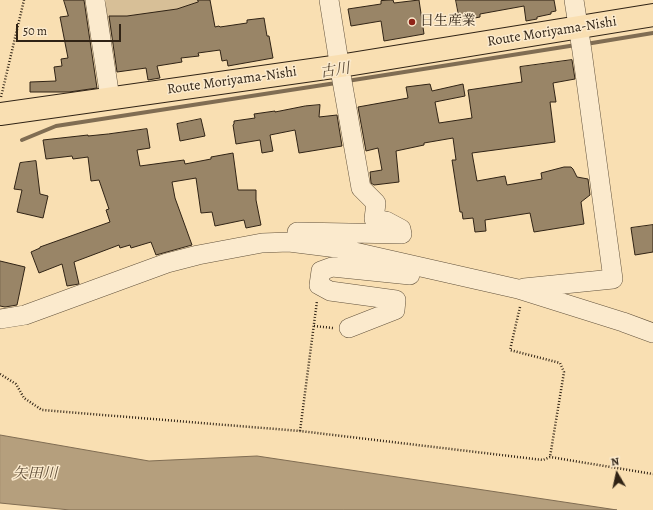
<!DOCTYPE html>
<meta charset="utf-8">
<style>
body{margin:0}
#map{position:relative;width:653px;height:510px;overflow:hidden;background:#f9dfb2;font-family:Alegreya,serif}
canvas{display:block}
.north{position:absolute;left:597px;top:454px;width:40px;height:40px;-webkit-text-stroke:3px #fbeacd;paint-order:stroke;rotate:351deg;font-size:11px;font-weight:700;line-height:16px;text-align:center;color:#302315}
.north::after{content:'';display:block;margin:auto;width:14px;height:18px;background:#302315;clip-path:polygon(50% 0,100% 100%,50% 72%,0 100%)}
.scale{position:absolute;left:16px;top:24px;width:105px;height:18px;box-sizing:border-box;border:2px solid #302315;border-top:0;padding-left:5px;font-size:12px;line-height:14px;white-space:nowrap;color:#302315;-webkit-text-stroke:3px #fbeacd;paint-order:stroke}
</style>
<div id="map">
<canvas width="653" height="510"></canvas>
<div class="north">N</div>
<div class="scale">50 m</div>
</div>
<script>
const g = document.querySelector('canvas').getContext('2d');
g.lineJoin = 'round';
function fill(path, color) { g.fillStyle = color; g.fill(path, 'evenodd'); }
function stroke(path, color, width, dash) { g.strokeStyle = color; g.lineWidth = width; g.lineCap = dash ? 'butt' : 'round'; g.setLineDash(dash || []); g.stroke(path); }
function drawText(font, color, halo, rows, align = 'center') {
  g.font = font + ' Alegreya,"Noto Serif JP",serif'; g.lineWidth = 3; g.setLineDash([]); g.textBaseline = 'middle'; g.strokeStyle = halo; g.fillStyle = color; for (const [text, x, y, turn = 0] of rows) {
    g.save(); g.translate(x, y); g.rotate((+turn || 0) * Math.PI / 180); g.textAlign = isNaN(turn) ? turn : align; if (halo) g.strokeText(text, 0, 0); g.fillText(text, 0, 0); g.restore();
  }
}
fill(new Path2D(`
 M106,0H199L202,22L127,38L106,36Z`), '#d7bf97');
const water = new Path2D(`
 M0,435L149,461L257,456L617,510H70L0,503Z`);
fill(water, '#b59f7d');
stroke(water, '#806d53', 1);
stroke(new Path2D(`
 M586,44L653,33
 M347,81L576,45
 M22,140L56,126L336,83`), '#806d53', 4);
const building = new Path2D(`
 M64,0H84L97,88L69,92H30V82L56,81L54,67L62,66L61,59L68,58L60,17L68,16Z
 M198,0H210L215,27L219,26L220,27L247,23V20L264,18L267,36H269L273,58L228,66L227,60L222,61L220,50L198,53L199,56L181,58L182,62L157,66L160,78L148,80L146,68L117,72L109,16H127L177,9L198,2Z
 M391,0H393L394,3L419,0L424,34L384,41L381,21L351,26L348,9L381,4V1Z
 M456,0H554L556,11L551,12V14L537,17V19L526,21L524,6L480,14V17L460,21Z
 M572,60L575,79L553,83L556,102H550L555,142L472,153L477,181L505,176L507,185L542,179L541,173L564,167H571L573,169L577,177L588,179L590,195L581,202L584,224L534,232L530,213L485,220L486,231L475,232L473,218L463,219L462,212H460L452,160H456L453,138L424,143V145L396,151L399,182L374,185L371,183L370,172L382,170L378,148L366,151L358,107L408,98L406,87L430,84L432,91L463,84L465,96L435,102L439,123L472,118L468,90L522,82L520,67Z
 M320,105L319,117L337,115L342,146L299,153L295,130L270,135L273,151L262,153L260,140L236,144L233,125L234,124V121L255,118L254,114L275,111V112L305,106Z
 M201,119L205,136L180,141L177,124Z
 M147,129L150,148L137,150L140,166L184,160L185,164L211,159V157L233,153L238,190H256V200L261,225L246,228L244,220L215,226L212,212L201,213L196,178L172,182L175,198L192,245L156,255L151,242L131,248L130,245L120,248L119,245L74,262L79,284L67,286L62,264L39,273L31,252L40,248V247L110,222L106,210L109,209L99,180L91,181L88,157L73,159L72,156L46,159L43,140L88,135V136L108,134Z
 M36,161L40,194L48,196L43,218L17,212L22,190L14,189L20,163Z
 M653,225V252L635,255L631,228Z
 M0,261L25,267L17,305L5,307L0,306Z`);
fill(building, '#998567');
stroke(building, '#302315', 1);
const minor = new Path2D(`
 M95,0L110,98
 M297,232L402,234L401,229L386,221L374,219L376,203L361,188L341,75L329,0
 M524,288L613,279L582,51L574,0
 M0,319L25,315L167,263L198,255L262,243L289,242L337,248L518,289L623,322L653,333
 M349,328L395,310L396,300L330,291L319,285L321,271L332,267L410,275`);
const major = new Path2D(`
 M0,114L340,66L653,15`);
stroke(minor, '#62523c', 20);
stroke(major, '#302315', 24);
stroke(new Path2D(`
 M1,97L24,0
 M520,307L510,350L560,363L564,372L550,457
 M314,326L333,328
 M0,374L16,384L24,398L42,410L300,431L543,460L550,457L653,474
 M300,431L317,301`), '#302315', 2.5, [1, 2]);
stroke(minor, '#fbeacd', 19);
stroke(major, '#f9dfb2', 22);
for (const [x, y, r, color] of [
 [412,22,4,"#8f2418"]
]) { const dot = new Path2D(); dot.arc(x, y, r, 0, 2 * Math.PI); g.fillStyle = color; g.fill(dot); stroke(dot, '#fbeacd', 1.5); }
drawText('14px', '#302315', '#fbeacd', [
 ["日生産業",420,22]
], 'left');
drawText('14px', '#302315', '#fbeacd', [
 ["Route Moriyama-Nishi",552,32,-9],
 ["Route Moriyama-Nishi",232,81,-8]
]);
drawText('italic 15px', '#5f4e39', '#fbeacd', [
 ["古川",335,71,-9],
 ["矢田川",35,474]
]);
</script>
